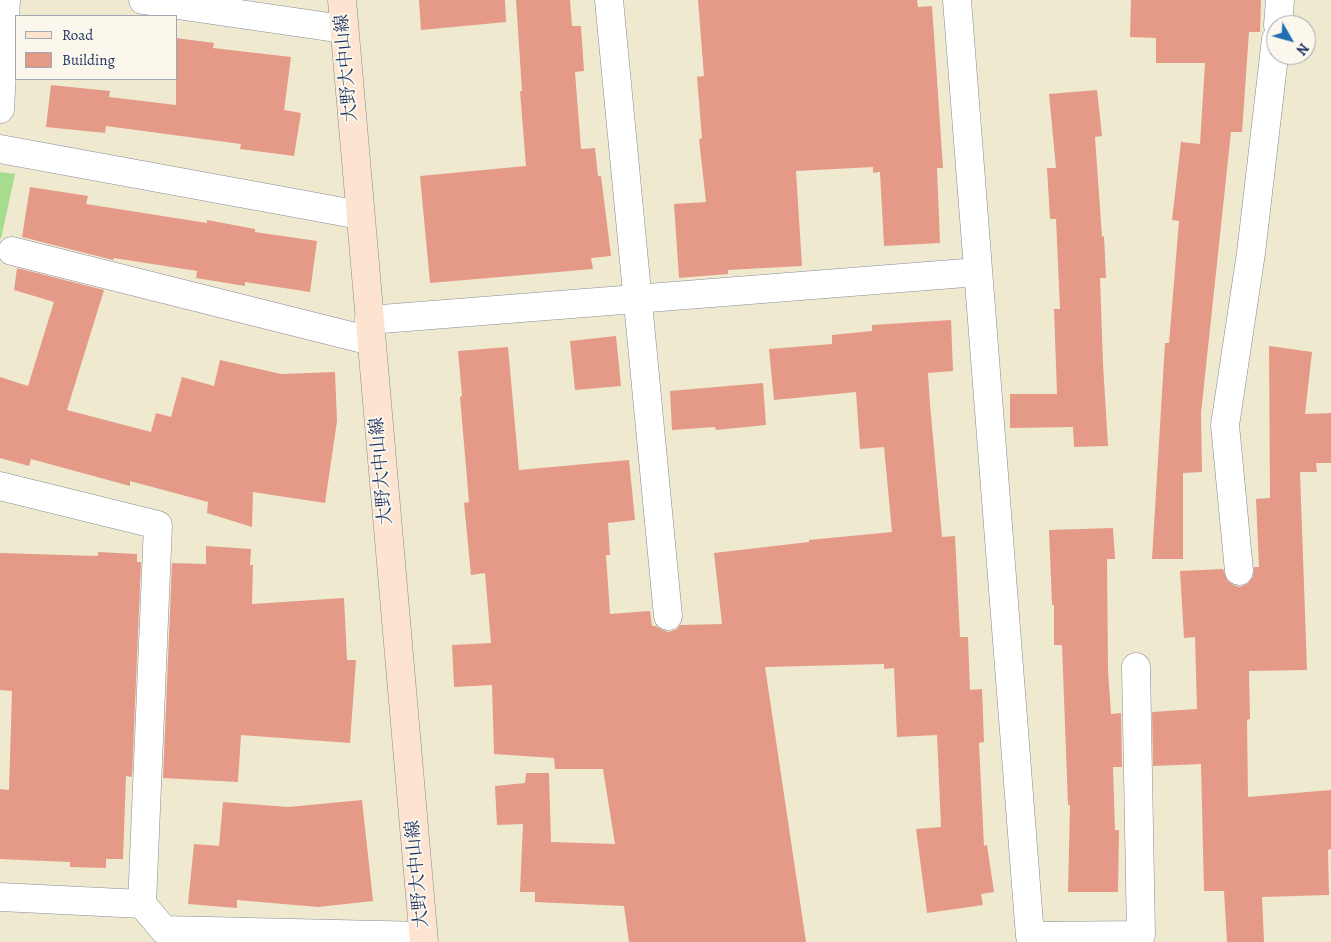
<!DOCTYPE html>
<meta charset="utf-8">
<style>
body{margin:0}
#map{position:relative;width:1331px;height:942px;overflow:hidden;background:#efe9d0;font-family:Alegreya,serif}
canvas{display:block}
.legend{position:absolute;left:15px;top:15px;width:162px;height:65px;box-sizing:border-box;background:#fbf7ec;border:1px solid #a1a7b3;margin:0;padding:6px 9px;list-style:none;font-size:15px;color:#1b2f5e}
.legend li{display:flex;align-items:center;gap:10px;height:25px}
.legend b{width:25px;border:1px solid #a1a7b3}
.north{position:absolute;left:1266px;top:15px;width:50px;height:50px;box-sizing:border-box;background:#fbf7ec;border:1px solid #a1a7b3;border-radius:50%;rotate:128deg;font-size:14px;font-weight:700;line-height:20px;text-align:center;color:#1b2f5e}
.north::after{content:'';display:block;margin:auto;width:18px;height:22px;background:#1f6fb2;clip-path:polygon(50% 0,100% 100%,50% 72%,0 100%)}
</style>
<div id="map">
<canvas width="1331" height="942"></canvas>
<ul class="legend">
<li><b style="height:6px;background:#fde4d0"></b>Road</li>
<li><b style="height:14px;background:#e59a87"></b>Building</li>
</ul>
<div class="north">N</div>
</div>
<script>
const g = document.querySelector('canvas').getContext('2d');
g.lineJoin = 'round';
function fill(path, color) { g.fillStyle = color; g.fill(path, 'evenodd'); }
function stroke(path, color, width, dash) { g.strokeStyle = color; g.lineWidth = width; g.lineCap = dash ? 'butt' : 'round'; g.setLineDash(dash || []); g.stroke(path); }
function drawText(font, color, halo, rows, align = 'center') {
  g.font = font + ' Alegreya,"Noto Serif JP",serif'; g.lineWidth = 4; g.setLineDash([]); g.textBaseline = 'middle'; g.strokeStyle = halo; g.fillStyle = color; for (const [text, x, y, turn = 0] of rows) {
    g.save(); g.translate(x, y); g.rotate((+turn || 0) * Math.PI / 180); g.textAlign = isNaN(turn) ? turn : align; if (halo) g.strokeText(text, 0, 0); g.fillText(text, 0, 0); g.restore();
  }
}
fill(new Path2D(`
 M0,172L15,174L1,239L0,238Z`), '#a5dc8e');
fill(new Path2D(`
 M419,0H505L506,22L421,30Z
 M516,0H570L572,26H581L584,71L575,72L581,149L595,148L598,176H601L611,256L591,258L593,269L430,283L420,176L526,166L520,91H522Z
 M698,0H917L918,7L932,6L943,168H937L940,243L884,246L880,172L873,173V167L796,171L802,266L728,270V274L679,278L674,204L706,202L699,139L702,138L697,77L704,76Z
 M1131,0H1261L1260,32H1249L1242,132H1231L1201,413L1202,472L1183,473V559H1152L1165,343H1169L1179,221L1172,220L1181,142L1200,144L1205,63H1156V38L1130,37Z
 M176,38L214,43L213,48L291,57L284,110L301,113L294,156L240,149L241,144L106,126L105,133L46,127L51,85L110,91L109,97L176,105Z
 M1097,90L1102,136L1095,137L1102,237L1104,236L1106,278H1100L1103,364L1108,446L1074,447L1073,427L1010,428V394H1057L1054,309H1060L1056,219H1050L1047,168H1056L1049,94Z
 M30,187L88,196L86,204L207,223V220L255,229V232L317,241L310,292L245,282V286L196,278L197,271L114,258L113,260L22,237Z
 M17,268L104,290L67,410L151,432L156,413L171,417L182,377L214,386L220,360L281,374L335,372L337,421L325,503L253,492L252,527L207,513L208,502L130,481V486L31,459L29,466L0,458V377L28,386L54,302L14,290Z
 M951,320L953,371L928,373L930,404L942,537L955,536L960,637H968L970,690L982,689L984,742L979,743L984,846L987,845L994,892L981,894L983,905L927,913L916,829L941,827L937,735L897,737L894,668L884,669V664L765,667L806,942H629L624,906L535,902V892H520L523,824L497,825L495,786L525,783L526,773H549L551,842L615,844L603,769H555L554,758L494,754L492,685L454,687L452,645L491,643L485,573L471,575L464,503L469,502L460,397L462,396L458,351L508,347L519,470L629,460L635,520L608,523L610,555H606L610,614L650,611L652,626H656L662,630L669,632L677,629L680,625L722,624L714,553L809,542V540L892,532L884,447L860,449L856,392L774,400L769,349L832,344V335L872,331V325Z
 M616,336L621,386L575,390L570,341Z
 M1269,346L1312,352L1305,414L1331,413V463H1316L1317,472H1300L1307,670L1249,671L1250,719L1247,720L1248,797L1331,790V849L1328,850L1329,895L1262,897L1264,942H1227L1224,891H1204L1201,764L1153,766L1152,712L1197,709L1195,637L1184,638L1180,571L1223,569L1227,580L1233,585L1240,587L1248,583L1253,577L1254,567H1259L1256,499L1270,498Z
 M763,383L766,425L716,430L715,427L672,430L670,391Z
 M1113,528L1115,559H1107L1108,671L1111,714L1121,713L1122,767H1113L1115,830H1119L1118,892H1068L1070,805H1068L1062,645H1054V605H1052L1049,530Z
 M206,546L251,549L250,565H253L252,604L344,598L347,660H356L350,743L241,735L238,782L163,778L172,563L206,564Z
 M98,552L137,554V562H141L132,777L126,776L123,859H106V868L70,867V862L0,859V789L9,790L12,691L0,690V553L98,556Z
 M362,800L373,901L318,907L237,900V908L188,904L194,844L219,846L223,802L288,807Z`), '#e59a87');
const minor = new Path2D(`
 M143,0L343,29
 M609,0L668,616
 M957,0L1030,936L1141,935L1136,667
 M1278,25L1280,0
 M0,109L6,0
 M0,149L360,215
 M12,251L371,341
 M369,320L978,272
 M0,486L158,525L142,904L164,930L423,936
 M1239,571L1225,425L1251,253L1276,39
 M0,897L142,904`);
const secondary = new Path2D(`
 M342,0L424,942`);
stroke(minor, '#858c97', 29);
stroke(secondary, '#858c97', 29);
stroke(minor, '#fff', 28);
stroke(secondary, '#fde4d0', 28);
drawText('18px', '#1b2f5e', '#fbf7ec', [
 ["大野大中山線",347,68,-95],
 ["大野大中山線",382,471,-95],
 ["大野大中山線",418,874,-95]
]);
</script>
